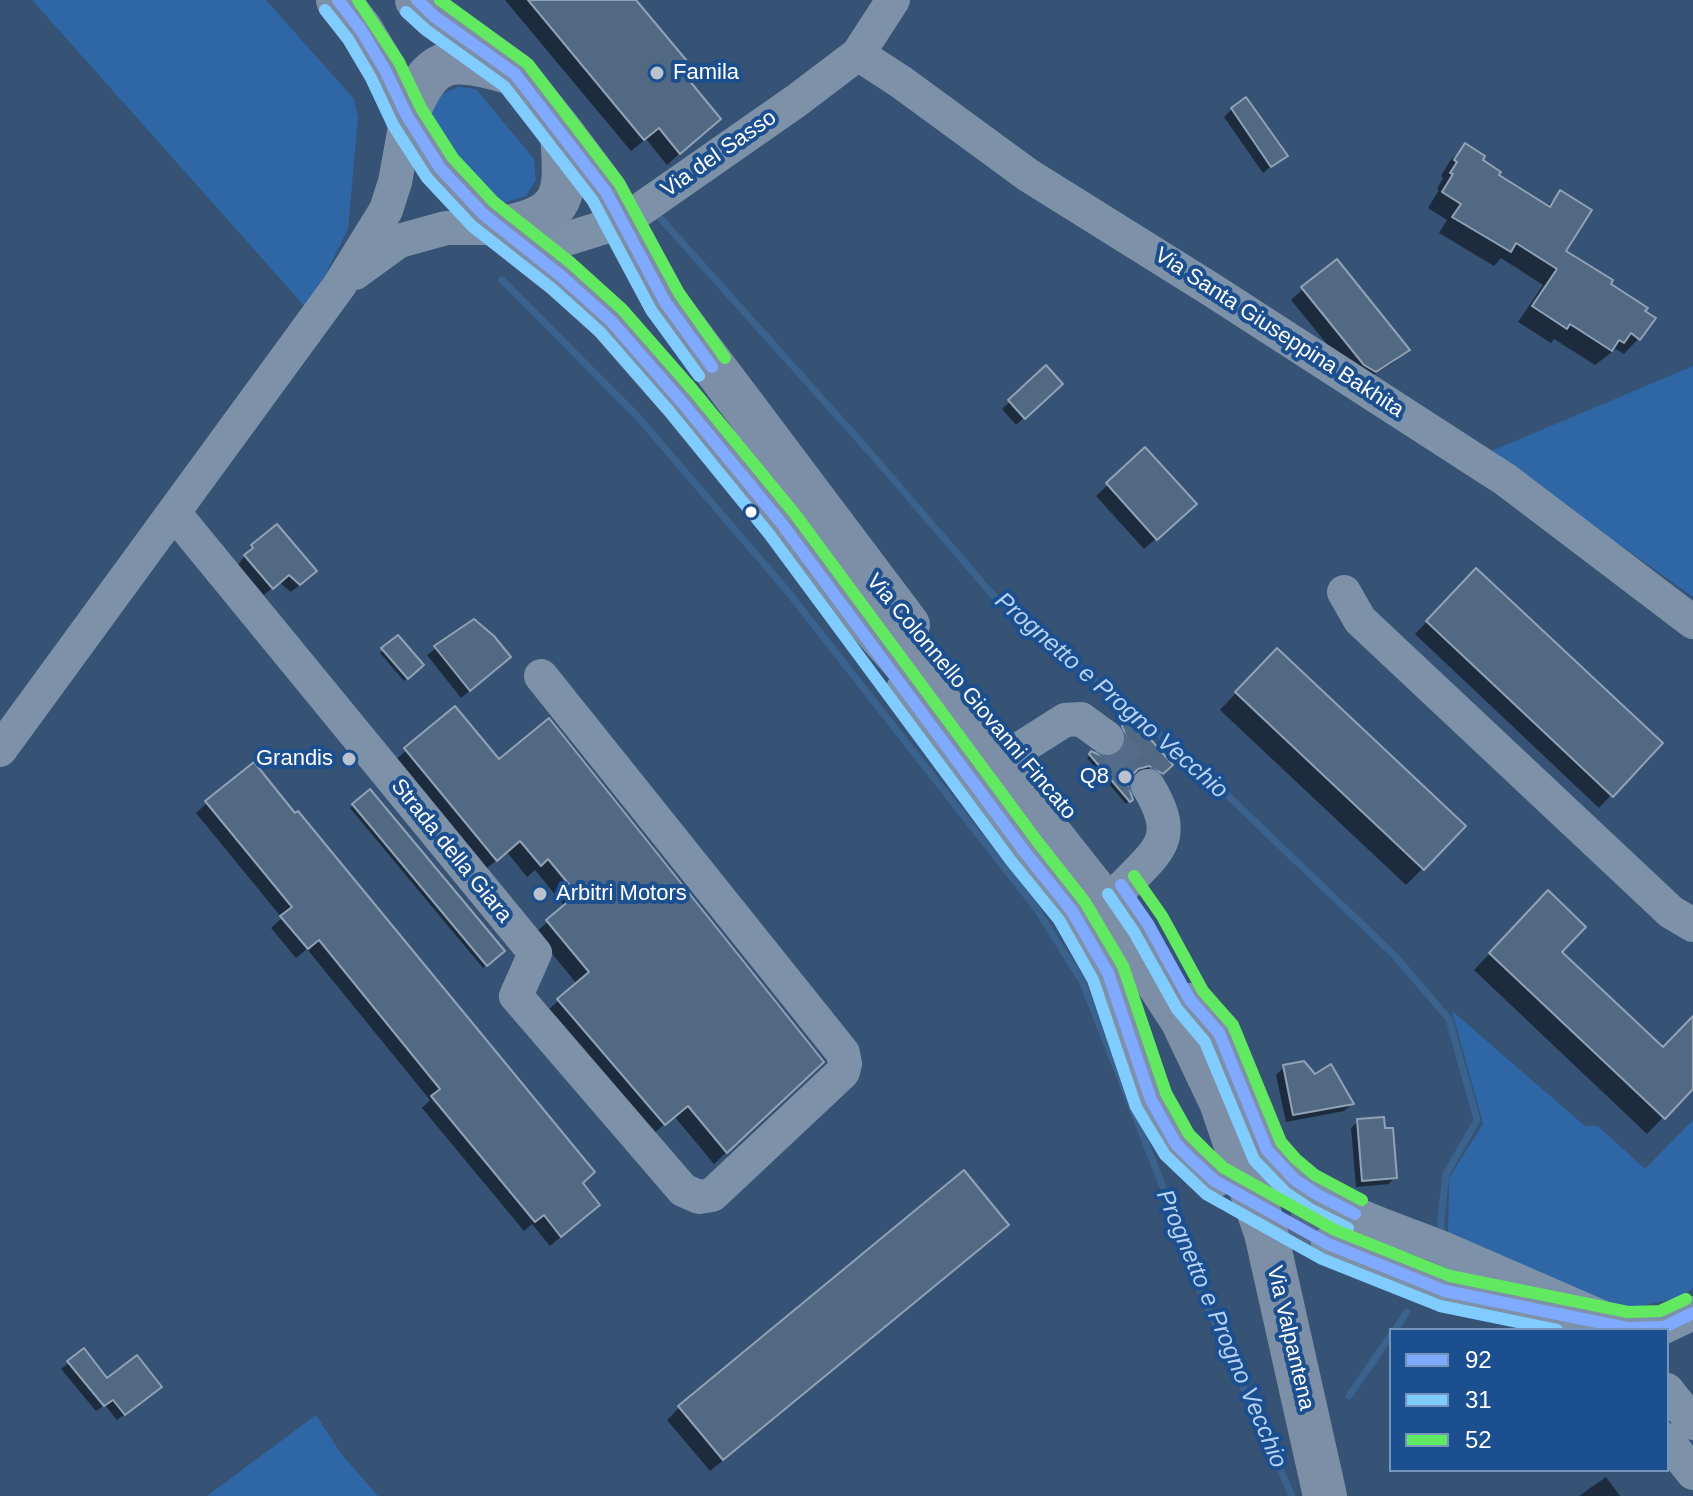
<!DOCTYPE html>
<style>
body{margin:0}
#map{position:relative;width:1693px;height:1496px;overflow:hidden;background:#365274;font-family:Helvetica,sans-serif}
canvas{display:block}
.legend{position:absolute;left:1389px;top:1328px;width:280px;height:144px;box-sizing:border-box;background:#1b4f8f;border:2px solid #7695bc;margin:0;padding:10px 14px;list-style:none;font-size:24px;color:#fff}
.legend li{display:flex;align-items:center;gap:16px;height:40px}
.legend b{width:40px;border:2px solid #7695bc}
</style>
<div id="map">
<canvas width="1693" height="1496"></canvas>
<ul class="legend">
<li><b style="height:10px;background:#80aaff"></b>92</li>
<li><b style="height:10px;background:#80ccff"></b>31</li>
<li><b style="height:10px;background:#61ea61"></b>52</li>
</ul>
</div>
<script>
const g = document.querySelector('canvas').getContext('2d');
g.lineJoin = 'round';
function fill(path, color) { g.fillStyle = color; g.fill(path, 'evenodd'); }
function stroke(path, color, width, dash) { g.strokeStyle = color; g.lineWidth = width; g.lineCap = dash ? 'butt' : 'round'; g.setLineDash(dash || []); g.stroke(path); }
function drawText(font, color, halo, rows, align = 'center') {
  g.font = font + ' Helvetica,sans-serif'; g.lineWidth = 8; g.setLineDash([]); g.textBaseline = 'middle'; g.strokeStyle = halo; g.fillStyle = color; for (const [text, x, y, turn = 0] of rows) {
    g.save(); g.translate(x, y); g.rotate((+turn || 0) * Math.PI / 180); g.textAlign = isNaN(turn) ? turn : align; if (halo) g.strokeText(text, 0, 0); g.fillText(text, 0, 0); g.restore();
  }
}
fill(new Path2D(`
 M32,0H266L354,99L358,118L348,229L308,310Z
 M458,87L476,89L534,159L536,180L526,196L504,203L486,193L436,131L431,110L442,94Z
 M1693,366V597L1489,452Z
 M1452,1011L1585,1126H1598L1645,1169L1693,1120V1288L1681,1297L1632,1308L1574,1292L1448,1236L1449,1178L1483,1124Z
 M316,1415L342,1455L378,1496H207Z`), '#2f66a5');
fill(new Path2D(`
 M505,0H634L677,69L706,130L667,165L646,139L631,151Z
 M1232,109L1285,155L1263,173L1224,117Z
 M1465,146L1496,176L1546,207L1561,193L1564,251L1608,284L1639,338L1624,354L1616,349L1595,365L1554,339L1551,343L1518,322L1543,285L1501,258L1494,266L1439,233L1447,220L1428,208L1439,190L1437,189L1443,178L1441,176L1450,161Z
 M1303,289L1407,350L1396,361L1363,382L1353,376L1291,300Z
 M1046,368L1052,392L1016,425L1002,409Z
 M1145,450L1183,515L1144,549L1096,496Z
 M252,546L307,579L291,592L279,582L264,595L238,565Z
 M1476,571L1611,795L1599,808L1415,634Z
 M473,622L501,665L461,698L427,655Z
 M397,637L421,665L404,681L380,653Z
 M1260,667L1423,868L1406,885L1220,710Z
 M454,709L498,762L809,1074L714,1164L674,1116L652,1135L546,1012L577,984L535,933L565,907L535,870L527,877L507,852L483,871L393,762Z
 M1131,720L1170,765L1158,776L1145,769L1132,772L1126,785L1130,799L1126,804L1087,758L1092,754L1105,760L1120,755L1124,744L1120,731Z
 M370,791L502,951L483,968L350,808Z
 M207,803L580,1183L587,1215L550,1246L532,1224L524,1231L422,1108L430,1100L307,949L296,958L271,928L282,918L196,813Z
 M1531,910L1559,952L1663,1050L1693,1029V1086L1647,1134L1474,970Z
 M1284,1067L1352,1104L1344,1111L1286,1122L1276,1075Z
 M1358,1121L1395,1177L1389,1184L1356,1187L1351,1128Z
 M994,1237L710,1471L667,1420L679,1408Z
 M84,1351L106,1380L152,1393L117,1420L105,1405L96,1411L61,1369Z
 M1606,1477L1620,1496H1579Z`), '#0007');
stroke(new Path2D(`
 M661,219L867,449L991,593L1197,766L1395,956L1449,1019L1477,1120L1446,1174L1441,1216V1237
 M502,280L638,417L785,588L1036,908L1082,981L1165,1192L1189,1266L1292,1496
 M1395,1330L1407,1312
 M1349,1396L1391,1335`), '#3b618d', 7);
const building = new Path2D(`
 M528,0H636L687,61L679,68L721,119L680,154L659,128L644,140Z
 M1246,97L1288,156L1271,167L1231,108Z
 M1465,143L1485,156L1483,160L1501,172L1499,175L1550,207L1560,190L1592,210L1566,251L1613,280L1611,284L1648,308L1645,311L1656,318L1640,340L1631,333L1624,343L1619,340L1612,351L1570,324L1567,329L1532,306L1557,269L1516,243L1511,252L1452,217L1461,204L1442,192L1453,174L1450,173L1457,162L1454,160Z
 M1337,259L1410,350L1376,372L1364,365L1301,287Z
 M1046,365L1063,384L1025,419L1008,400Z
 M1145,447L1197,504L1157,540L1106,483Z
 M277,524L317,571L300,585L289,575L273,589L244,555L253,548L251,545Z
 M1476,568L1663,743L1613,797L1426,621Z
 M474,619L494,636L511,657L470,691L434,646Z
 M398,635L424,665L408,679L381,648Z
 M1277,648L1466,826L1424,870L1235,692Z
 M455,706L499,759L549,718L824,1062L727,1153L688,1106L665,1125L557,999L589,972L546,920L577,894L548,859L541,866L520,841L497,861L404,748Z
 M1132,718L1173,765L1163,774L1149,766L1138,769L1131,776L1128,785L1133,800L1130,802L1089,754L1091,751L1106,758L1114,757L1123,750L1127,739L1122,726Z
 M254,762L295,813L298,811L595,1172L583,1183L600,1205L561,1237L544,1215L535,1222L431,1096L440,1089L319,940L308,949L280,916L292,907L205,801Z
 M370,789L505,951L487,966L352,804Z
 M1548,890L1586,927L1562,952L1663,1047L1693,1016V1089L1665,1119L1489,953Z
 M1304,1061L1315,1074L1331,1064L1354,1104L1293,1115L1283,1065Z
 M1384,1117L1385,1128H1393L1397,1178L1362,1181L1357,1119Z
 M964,1170L1009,1225L723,1460L678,1406Z
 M84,1348L107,1378L137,1355L162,1387L125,1415L113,1400L104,1406L67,1361Z`);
fill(building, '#526984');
stroke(building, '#92a2b6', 2);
stroke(new Path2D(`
 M1107,738L1148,786
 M1243,1196L1328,1244`), '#546c89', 34, [34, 17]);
stroke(new Path2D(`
 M858,54L901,82L1028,175L1212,290L1506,480L1693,622
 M355,273L399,241L446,228H501L528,238L560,241L624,221L796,101L858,54L893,0
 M175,514L535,953L516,996L683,1190L699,1197L712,1195L843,1072L845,1064L843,1053L541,676
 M1344,592L1360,620L1671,912L1693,925
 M903,689L1024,851L1072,911L1094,945L1108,973L1151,1100L1176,1144L1215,1181
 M0,750L339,286L386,210L395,182L407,116
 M1016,751L1065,720L1081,719L1107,738
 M1123,887C1159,849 1180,839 1148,786
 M1190,1000L1219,1033L1267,1150C1304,1205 1388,1225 1447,1250C1507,1276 1567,1302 1627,1328
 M1328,1244L1445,1291L1627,1328L1664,1327L1693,1313
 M1667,1390L1693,1423
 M1667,1440L1693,1473`), '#7d92a8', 34);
stroke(new Path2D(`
 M338,0L361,30L385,70L407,116L440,168L483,214L561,276L611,321L681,401L782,524L1005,777L1110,910L1182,1020L1221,1102L1266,1233L1325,1496
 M417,0L435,17L515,74L562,133L606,192L665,302L908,625
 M407,116C430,57 448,55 505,71
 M501,228C569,217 566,193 562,133`), '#7d8ea7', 44);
stroke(new Path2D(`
 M338,0L361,30L385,70L407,116L440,168L483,214L561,276L611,321L681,401L782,524L1024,851L1072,911L1108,973L1151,1100L1176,1144L1193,1161L1215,1181L1328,1244L1445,1291L1627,1328L1664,1327L1693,1313
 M417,0L435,17L515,74L606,192L665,302L712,367
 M1121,885L1148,924L1190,1000L1219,1033L1267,1150L1295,1180L1318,1195L1355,1214`), '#80aaff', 12);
stroke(new Path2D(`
 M325,10L348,39L371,78L393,125L427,178L472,226L551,288L600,332L669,411L769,534L1011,861L1059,920L1093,980L1136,1107L1165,1155L1206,1194L1322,1259L1440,1306L1557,1330
 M406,12L426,30L504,86L593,201L651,310L699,376
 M1108,894L1134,932L1177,1009L1205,1042L1254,1160L1286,1193L1310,1209L1348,1228`), '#80ccff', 12);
stroke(new Path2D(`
 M358,0L399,62L421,108L453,158L494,202L571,263L622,309L693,390L795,514L1037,841L1085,902L1123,966L1166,1093L1189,1134L1204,1149L1224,1168L1335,1230L1450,1276L1628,1312L1660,1311L1686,1299
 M440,0L528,64L619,183L679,293L725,358
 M1134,876L1162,916L1203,991L1233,1025L1281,1142L1296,1159L1315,1175L1362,1200`), '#61ea61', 12);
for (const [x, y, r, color] of [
 [657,73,8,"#b9c2ce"],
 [751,512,7,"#fff"],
 [349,759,8,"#b9c2ce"],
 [1125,777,8,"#b9c2ce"],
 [540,894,8,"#b9c2ce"]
]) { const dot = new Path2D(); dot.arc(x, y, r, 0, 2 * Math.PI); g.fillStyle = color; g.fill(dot); stroke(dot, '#1b4f8f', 3); }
drawText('22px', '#fff', '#1b4f8f', [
 ["Famila",673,73],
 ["Grandis",333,759,"right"],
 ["Q8",1109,777,"right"],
 ["Arbitri Motors",556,894]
], 'left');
drawText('22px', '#fff', '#1b4f8f', [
 ["Via del Sasso",719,154,-35],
 ["Via Santa Giuseppina Bakhita",1279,333,33],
 ["Via Colonnello Giovanni Fincato",971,697,50],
 ["Strada della Giara",451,851,51],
 ["Via Valpantena",1290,1338,77]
]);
drawText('italic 24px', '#b5d3f5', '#1b4f8f', [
 ["Prognetto e Progno Vecchio",1111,696,41],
 ["Prognetto e Progno Vecchio",1221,1329,67]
]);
</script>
